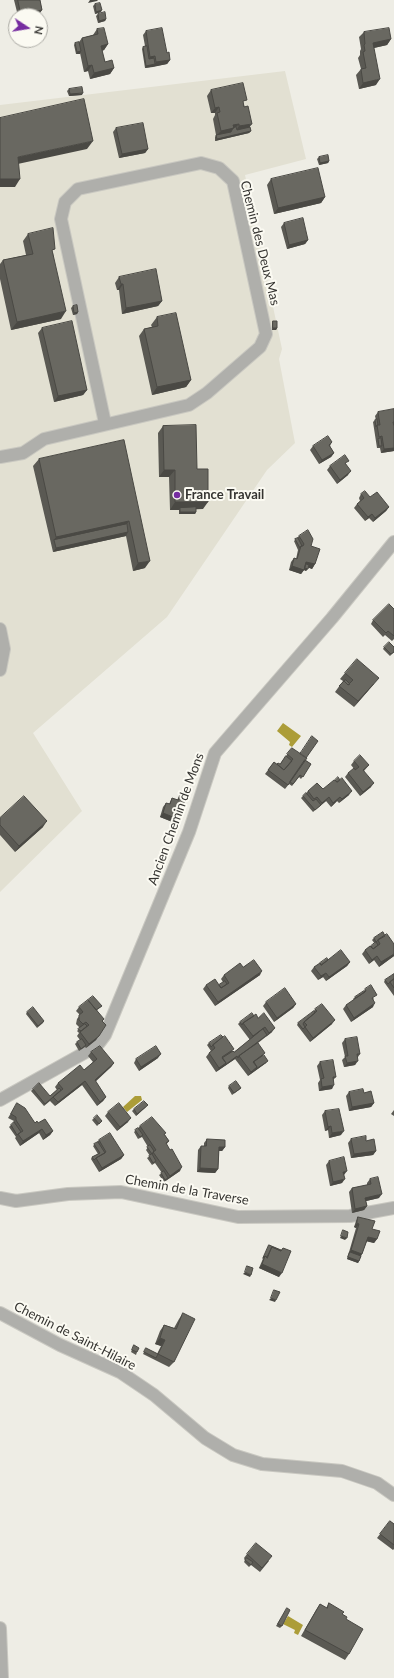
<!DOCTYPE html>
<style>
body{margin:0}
#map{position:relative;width:394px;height:1678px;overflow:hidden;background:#eeede5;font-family:Lato,sans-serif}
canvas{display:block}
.north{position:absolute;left:8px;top:8px;width:40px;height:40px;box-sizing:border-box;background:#fbfaf2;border:1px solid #acaba5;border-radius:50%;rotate:102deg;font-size:11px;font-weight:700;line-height:16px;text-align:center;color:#353431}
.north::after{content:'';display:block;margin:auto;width:14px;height:18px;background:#762da0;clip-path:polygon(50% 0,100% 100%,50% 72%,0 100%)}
</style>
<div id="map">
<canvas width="394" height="1678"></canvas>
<div class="north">N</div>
</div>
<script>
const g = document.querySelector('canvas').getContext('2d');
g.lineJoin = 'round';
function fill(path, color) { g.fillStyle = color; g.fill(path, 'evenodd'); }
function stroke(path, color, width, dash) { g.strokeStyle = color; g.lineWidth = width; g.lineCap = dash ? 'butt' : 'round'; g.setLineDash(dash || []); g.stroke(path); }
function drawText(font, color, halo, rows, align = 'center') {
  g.font = font + ' Lato,sans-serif'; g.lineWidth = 4; g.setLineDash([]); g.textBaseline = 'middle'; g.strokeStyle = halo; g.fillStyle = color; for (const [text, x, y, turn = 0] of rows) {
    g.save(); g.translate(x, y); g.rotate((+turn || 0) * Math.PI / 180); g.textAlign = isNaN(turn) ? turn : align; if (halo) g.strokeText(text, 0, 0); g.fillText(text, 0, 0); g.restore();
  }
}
fill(new Path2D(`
 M285,71L306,159L245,175L282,349L279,359L295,443L267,470L167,617L33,733L82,811L0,892V105Z`), '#e2e0d2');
fill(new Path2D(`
 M283,723L301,736L292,747L289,745L290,742L277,731Z
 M135,1096H141L142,1100L127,1112L123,1107Z
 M288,1616L303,1625L298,1635L294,1633L295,1630L283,1624Z`), '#ac9d38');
const minor = new Path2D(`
 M0,457L23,453L44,439L189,405L207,393L260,347L266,334L233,181L219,168L201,163L78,189L65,202L61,219L105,423
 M0,629L4,649L0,670
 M0,1100L86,1052L99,1043L105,1035L189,832L215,753L332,618L394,542
 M0,1198L16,1201L68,1194L121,1192L238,1217L350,1216L394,1208
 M0,1313L60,1345L120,1372L154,1395L205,1438L233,1455L262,1464L342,1471L377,1483L394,1495
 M0,1628L2,1678`);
stroke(minor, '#c9c8c1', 14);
stroke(minor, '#afafab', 12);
fill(new Path2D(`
 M14,0H40L42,10L39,14L28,16H18Z
 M95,4L101,12L95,14L93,6Z
 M98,14L106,19L105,21L98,23L96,16Z
 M97,29L108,44L104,50L102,51L105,62L114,68L110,74L90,79L88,71L84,72L80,53L76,54L74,45L75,43L79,42L82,38L93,35Z
 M146,31L167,53L170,60L167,64L145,68L142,49L143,47L145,46L143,35Z
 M364,32L391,39L387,45L374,48L376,85L359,89L356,75L361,69L358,58L360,55V51L361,49L359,37Z
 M69,89L82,95L69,96L67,91Z
 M211,90L244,105L251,131L249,133L215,141V137L216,135L213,119L215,115V113H211L207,96Z
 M116,128L148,149L145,153L119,158L113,132Z
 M319,157L329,161L328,163L319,165L317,159Z
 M271,179L325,197L321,203L274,214L267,185Z
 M284,223L308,240L305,244L287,249L281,227Z
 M28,234L53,253L61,319L11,330L0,279V264L3,260L26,255L23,241Z
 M119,277L162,301L158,306L122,314L119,290H117L115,283Z
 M73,306L78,312L77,314L73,315L71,308Z
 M157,317L191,380L186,387L152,395L139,336L144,329L152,327L151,325Z
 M273,321L277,328L276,330H272V323Z
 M42,328L87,390L83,395L54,402L38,333Z
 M394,409V451L381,453L380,448H377L373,422L375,420H376L375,416L378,412Z
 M163,426L197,469L203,509H196V512L195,514H179V510H170L169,477H159L158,433Z
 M124,440L145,568L133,571L126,536L53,552L33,466L39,459Z
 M332,442L330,446L334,453L331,457L319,464L310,450L313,446Z
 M346,464L348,475L337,484L327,470L330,466Z
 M361,494L370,497L389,507L386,511L373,522L369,518L365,521L354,508L357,504L360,501L359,498Z
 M299,536L311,546L315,564L312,569L308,567L306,571L304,570L301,574L289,570L291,562L294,558L296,559L298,550L294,541Z
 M394,609V639L392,641L385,635L383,637L371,624L373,620Z
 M384,647H394V652L390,656L383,649Z
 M345,673L374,684L354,707L335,692L343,681L340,679Z
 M292,748L305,760L311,764L301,779L299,777L292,786L289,784L285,789L265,774L274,762L277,764H280Z
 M354,761L369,765L364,771L371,787L360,796L345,777L348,773L355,770L351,765Z
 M323,789L349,795L339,803L337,801L331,807L326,801L313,812L301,798L308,791Z
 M180,795L178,819L175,823L160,817L163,807L166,803L169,804L172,798L177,800Z
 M0,818L43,827L15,852L0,835Z
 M383,932L394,956L379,967L374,960L369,964L362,954L365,950L375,944L372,940L374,938Z
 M328,960L350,962L347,966L326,981L323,977L318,980L311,971L314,967Z
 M243,967L260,975L215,1006L203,989L206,985H219L223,982L221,979L224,975Z
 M394,974V996L384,982L385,980Z
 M365,989L374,999L373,1000V1007L351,1022L343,1009L346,1005L354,1000L353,999L355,997L364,991Z
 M266,1002L296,1004L293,1008L274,1022L263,1006Z
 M102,1006L97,1010L103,1021L96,1040L86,1048L85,1047L79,1051L75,1044L77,1042L80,1040L77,1036L79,1033L77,1031L80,1028L76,1024L77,1019L80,1015L76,1011L79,1007Z
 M315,1009L332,1024L310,1042L297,1025L298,1023L314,1011Z
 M27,1012L44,1021L43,1023L37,1028L26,1014Z
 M254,1016L258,1018L272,1032L258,1043L266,1063L248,1076L235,1059L216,1072L206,1057L209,1053L211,1051L207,1045L209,1043L233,1051L234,1052L250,1040L238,1024L240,1022Z
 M345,1039L360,1054L358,1057L355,1065L344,1067L342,1060L345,1057L342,1043Z
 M91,1052L114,1063L111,1067L95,1081L106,1097L103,1101L97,1106L82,1085L55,1106L50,1101L44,1106L31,1091L33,1089L50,1096L57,1090L55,1087L58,1083L84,1070L93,1062L88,1056Z
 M158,1058L139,1071L134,1063L136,1059Z
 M320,1062L336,1077L333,1080L332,1089L319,1091L318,1083L320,1080L317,1066Z
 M229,1086L241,1088L239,1090L232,1095L228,1088Z
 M349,1092L364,1093L374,1103L371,1107L349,1111L346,1096Z
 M17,1103L35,1123H38L53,1131L50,1135L43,1140L39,1133L20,1146L15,1138L16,1137L9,1127L13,1123L14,1121L8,1118Z
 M146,1107L136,1116L132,1111L134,1109Z
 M394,1110V1116L391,1114Z
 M325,1111L341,1135L329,1138L328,1130L325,1131L322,1115Z
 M108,1112L128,1122L117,1131L105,1116Z
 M94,1118L102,1121L97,1126L92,1120Z
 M140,1126L165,1135L169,1141L166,1145L180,1171L164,1182L159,1175L162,1173L155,1163L152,1165L147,1158L150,1156L146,1150L148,1147L142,1137L138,1139L134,1132Z
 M207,1139L225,1147L222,1151H219L218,1169L215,1173L197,1172L198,1150L201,1146H204V1143Z
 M351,1139L366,1141L376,1151L373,1155L351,1158L348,1143Z
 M99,1140L124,1155L121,1159L99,1172L91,1159L92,1157L98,1154L93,1146Z
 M329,1161L344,1175L342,1183L330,1186L326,1165Z
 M370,1179L379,1198L366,1201L367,1206L364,1210L352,1213L349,1192L352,1188L367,1185V1183Z
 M358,1217L372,1229L377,1239L374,1243L367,1241L359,1261L358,1263L347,1259L356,1228L354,1227L356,1221Z
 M269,1245L281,1250L283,1248L279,1277L259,1268L268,1247Z
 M183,1313L174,1362L169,1367L143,1354L146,1348L157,1354L161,1346L155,1344L160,1331L164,1325L174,1328L179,1319Z
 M134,1345L137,1352L136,1355L131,1352Z
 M390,1521L394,1524V1549L393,1550L377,1538Z
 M247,1554L269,1561L260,1572L251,1565L249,1567L244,1562L245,1560L244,1558Z
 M329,1603L342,1614L346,1619L349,1654L345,1660L301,1636L316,1610L320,1604L326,1608Z
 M287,1608L282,1626L280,1628L276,1626Z`), '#5a5953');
fill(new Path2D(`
 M90,0H98L97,1L88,3Z
 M42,10L39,14L28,16H19L21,14Z
 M102,10L101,12L95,14L96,12Z
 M106,19L105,21L98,23L99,21Z
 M391,39L387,45L369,49L373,43Z
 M108,44L104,50L97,52L101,46Z
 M81,51L80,54H76L77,52Z
 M155,56L152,60L147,61L150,57Z
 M170,60L167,64L153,67L156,62Z
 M155,64L153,67L145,68L146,66Z
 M92,65L88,71L84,72L88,66Z
 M114,68L110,74L90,79L94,73Z
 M380,79L376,85L359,89L363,83Z
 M83,93L82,95L69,96L70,94Z
 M219,107L215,113H211L215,108Z
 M239,124L229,134L216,136L221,131L233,125Z
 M252,124L248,129L235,132L239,126Z
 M251,131L249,133L215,141L217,139Z
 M93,141L87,149L13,165L18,157Z
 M148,149L145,153L119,158L122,154Z
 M329,161L328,163L319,165L320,163Z
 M0,179H20L15,187H0Z
 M325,197L321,203L274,214L278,208Z
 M308,240L305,244L287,249L289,245Z
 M121,284H123L119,290H117Z
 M162,301L158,306L122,314L126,308Z
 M66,311L61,319L11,330L17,322Z
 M78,312L77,314L73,315L74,313Z
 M273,328H277L276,330H272Z
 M191,380L186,387L152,395L157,387Z
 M87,390L83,395L54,402L58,396Z
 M394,448V451L381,453L384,449Z
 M334,453L331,457L319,464L322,460Z
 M164,470H175L169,477H159Z
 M351,471L348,475L337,484L340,480Z
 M175,502H208L203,509L180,510V508L179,510H170Z
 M389,507L386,511L373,522L375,518Z
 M180,512H196L195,514H179Z
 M372,514L369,518L365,521L368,517Z
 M129,521L124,528L54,540L56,537Z
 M128,532L126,536L53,552L56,548Z
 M150,561L145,568L133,571L138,563Z
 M306,562L315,564L312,569L304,566Z
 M292,566L304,568L308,569L306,571L304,570L301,574L289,570Z
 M379,678L374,684L354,707L358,701Z
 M374,783L371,787L360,796L363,792Z
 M352,791L349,795L339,803L342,799Z
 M329,797L326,801L319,807L322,803Z
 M340,797L337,801L331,807L333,803Z
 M163,813L178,819L175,823L160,817Z
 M47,821L43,827L15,852L19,846Z
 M394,954V956L379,967L381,962Z
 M377,956L374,960L369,964L372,960Z
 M350,962L347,966L326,981L329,977Z
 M262,971L260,975L215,1006L218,1002Z
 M326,973L323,977L318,980L321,976Z
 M375,1003L373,1007L351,1022L354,1018Z
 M296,1004L293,1008L274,1022L277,1018Z
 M335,1020L332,1024L310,1042L313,1038Z
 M265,1027L262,1031L250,1040L253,1036Z
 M275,1028L272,1032L266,1037L269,1033Z
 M99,1036L96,1040L86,1048L89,1044Z
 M161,1054L158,1058L139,1071L141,1067Z
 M237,1056L235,1059L216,1072L219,1068Z
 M268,1061L266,1063L248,1076L251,1072Z
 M358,1061L355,1065L344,1067L347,1063Z
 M114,1063L111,1067L92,1085L95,1080Z
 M85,1081L82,1085L55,1106L58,1102Z
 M334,1085L332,1089L319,1091L322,1087Z
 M106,1097L103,1101L97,1106L100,1102Z
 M374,1103L371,1107L349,1111L352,1107Z
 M148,1105L146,1107L136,1116L137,1114Z
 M131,1118L128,1122L117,1131L120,1127Z
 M331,1126L328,1130L325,1131L328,1127Z
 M42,1129L39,1133L20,1146L23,1141Z
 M53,1131L50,1135L43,1140L46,1135Z
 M344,1131L341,1135L329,1138L332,1133Z
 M219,1147H225L222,1151H216Z
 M376,1151L373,1155L351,1158L354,1154Z
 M124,1155L121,1159L99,1172L102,1168Z
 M182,1167L180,1171L164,1182L170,1176Z
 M200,1168L218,1169L215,1173L197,1172Z
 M347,1171L344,1175L340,1176L343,1172Z
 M345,1179L342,1183L330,1186L333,1182Z
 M382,1194L379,1198L362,1202L365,1198Z
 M367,1206L364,1210L352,1213L355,1209Z
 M357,1223L359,1224L356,1228L354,1227Z
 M341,1236L347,1238L345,1240L340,1238Z
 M368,1237L377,1239L374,1243L365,1241Z
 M351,1250L362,1254L360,1258L350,1252L348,1254Z
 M348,1257L359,1261L358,1263L347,1259Z
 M262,1264L282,1273L279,1277L259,1268Z
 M245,1272L251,1275L250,1277L243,1274Z
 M271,1298L276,1300L275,1302L269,1300Z
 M160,1338L165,1340L161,1346L155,1344Z`), '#4a4944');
const building = new Path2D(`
 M18,0H40L42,10L21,14Z
 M100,3L102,10L96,12L95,4Z
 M105,12L106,19L99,21L98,14Z
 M104,28L108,44L101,46L105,62L112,60L114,68L94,73L92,65L88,66L82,38L98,34L97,29Z
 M162,28L167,53L169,52L170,60L156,62L155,56L150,57L146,31Z
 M389,28L391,39L373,43L380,79L363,83L361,69L366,68L363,52L365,51L364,45L365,44L364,32Z
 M79,42L81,51L77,52L75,43Z
 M147,46L149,59L154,58L155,64L146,66L143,47Z
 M243,83L247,100L243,101L244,107L248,106L252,124L239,126V124L233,125L234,128L221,131L217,113L220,112L219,107L215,108L211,90Z
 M82,87L83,93L70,94L69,89Z
 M84,99L93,141L18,157L20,179H0V118Z
 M143,123L148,149L122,154L116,128Z
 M236,127L237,130L250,127L251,131L217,139L216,135L231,132L233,128Z
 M328,155L329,161L320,163L319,157Z
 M318,168L325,197L278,208L271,179Z
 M303,218L308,240L289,245L284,223Z
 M53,228L55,249L52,250L66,311L17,322L3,260L33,254L28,234Z
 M156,269L162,301L126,308L123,284H121L119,277Z
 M77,305L78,312L74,313L73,306Z
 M176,313L191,380L157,387L144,329L158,326L157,317Z
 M72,321L87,390L58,396L42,328Z
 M273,321H277V328H273Z
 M394,409V422H393L394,426V448L384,449L382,436L379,437L377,425H380L378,412Z
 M377,419L378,425H377L376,427L375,420Z
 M196,425L197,469H208V502H175V470H164L163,426Z
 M328,436L332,442L329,445L334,453L322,460L313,446Z
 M381,438L382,446H379L378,439Z
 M124,440L150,561L138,563L129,521L56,537L39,459Z
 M345,455L349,461L345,463L351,471L340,480L330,466Z
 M365,491L370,497L377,492L389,507L375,518L372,514L368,517L357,504L364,498L361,494Z
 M196,507V512H180V508Z
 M127,524L128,532L56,548L54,540Z
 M308,530L313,539L311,546L320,549L315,564L306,562L304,570L292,566L294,558L297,559L301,546H303L304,544L299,536Z
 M298,538L302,546H301L300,548L295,539Z
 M306,564L309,565L308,569L305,568Z
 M389,604L394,609V636L388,631L386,633L373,620Z
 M389,642L394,647V652L391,654L384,647Z
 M357,659L379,678L358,701L339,686L344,681L348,685L353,680L345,673Z
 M346,680L350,684L348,685L344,681Z
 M312,736L318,741L306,758L300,754Z
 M292,748L307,758L288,785L268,770L274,762L284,770L293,759L287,754Z
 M360,755L369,765L363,770L374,783L363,792L348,773L354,768L355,770L359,767L354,761Z
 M286,756L292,761L284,770L277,764L278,763L280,764Z
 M305,760L311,764L303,777L300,775L293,784L290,782Z
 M338,777L340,780L337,782L335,780Z
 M342,778L352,791L342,799L340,797L333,803L329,797L322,803L317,797L314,799L308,791L317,783L323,789L334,780L337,782Z
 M306,793L313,801L316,799L321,805L315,810L303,796Z
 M180,795L186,797L178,819L163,813L166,803L170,804L172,798L178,800Z
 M24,796L47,821L19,846L0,825V818Z
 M383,932L385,936L378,940L376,942L374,938Z
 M387,934L394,944V954L381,962L377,956L372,960L365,950L370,946L373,949L380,944L378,940Z
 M376,942L378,945L373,949L371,946Z
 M341,950L350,962L329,977L326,973L321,976L314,967L320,963L321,965Z
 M327,958L328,960L321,965L320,963Z
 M254,960L262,971L218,1002L206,985L215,979L221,988L229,983L224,975L240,963L243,967Z
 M394,974V979L390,982L388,984L385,980Z
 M394,979V988L390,982Z
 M225,981L227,984L221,988L219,985Z
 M371,985L377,995L372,998L375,1003L354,1018L346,1005L366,991L365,989Z
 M285,988L296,1004L277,1018L266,1002Z
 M364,991L365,992L356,998L355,997Z
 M93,996L102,1006L96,1010L88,1000Z
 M88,1000L104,1019L102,1021L106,1025L99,1036L89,1044L80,1032L89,1025L86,1022L83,1024L79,1020V1015L83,1012L79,1007Z
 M322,1004L335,1020L313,1038L305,1027L307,1025L304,1022L317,1011L315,1009Z
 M33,1007L44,1021L38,1026L27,1012Z
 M314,1011L315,1013L304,1022L303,1024L305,1027L303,1029L298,1023Z
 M252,1013L254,1016L243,1023L242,1025L240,1022Z
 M264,1013L275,1028L269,1033L265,1027L253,1036L243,1023L256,1014L258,1018Z
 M85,1024L87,1026L81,1031L78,1029Z
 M263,1029L267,1035L239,1056L238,1058L237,1056L225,1065L226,1063L222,1058L233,1051L234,1052Z
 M221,1035L223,1037L213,1045L211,1047L209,1043Z
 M225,1036L234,1049L222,1057L226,1063L219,1068L209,1053L215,1048L213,1045Z
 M357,1037L360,1054H357L358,1061L347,1063L345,1056H348L345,1039Z
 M82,1039L86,1045L81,1049L77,1042Z
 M258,1043L265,1053L253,1062L257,1067L251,1072L239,1056Z
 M100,1046L114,1063L95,1080L106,1097L100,1102L85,1081L58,1102L53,1097L63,1089L58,1083L80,1065L84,1070L97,1059L91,1052Z
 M156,1046L161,1054L141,1067L136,1059Z
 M264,1055L268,1061L256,1069L257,1067L254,1062Z
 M333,1060L336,1077H333L334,1085L322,1087L321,1079L324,1078L320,1062Z
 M236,1081L241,1088L234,1093L229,1086Z
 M39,1083L50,1096L59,1088L61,1090L45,1104L33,1089Z
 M363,1089L364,1093L371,1091L374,1103L352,1107L349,1092Z
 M144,1101L148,1105L137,1114L134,1109Z
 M17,1103L25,1108L35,1123L37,1121L38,1123L45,1119L53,1131L46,1135L42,1129L23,1141L18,1134L23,1131L16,1120V1117L11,1114Z
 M119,1103L131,1118L120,1127L108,1112Z
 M339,1109L344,1131L332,1133L331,1126L328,1127L325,1111Z
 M97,1115L102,1121L99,1124L94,1118Z
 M152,1117L166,1133L164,1134L169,1141L166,1143L170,1150L172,1149L182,1167L170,1176L153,1152L156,1150L140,1126Z
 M14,1122L21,1132L17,1135L11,1125Z
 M138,1128L143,1135L140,1137L135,1130Z
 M110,1133L124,1155L102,1168L96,1158L106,1152L99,1140Z
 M366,1136V1141L374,1139L376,1151L354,1154L351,1139Z
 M207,1139L225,1140V1147H219L218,1169L200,1168L201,1146H206Z
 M98,1142L105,1153L96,1158L94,1160L92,1157L100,1153L94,1144Z
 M150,1145L154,1151L152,1154L147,1147Z
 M152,1154L156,1161L153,1163L149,1156Z
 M344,1157L347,1171L343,1172L345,1179L333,1182L329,1161Z
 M164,1171L168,1178L165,1180L161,1173Z
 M378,1177L382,1194L365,1198L367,1206L355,1209L352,1188L371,1184L370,1179Z
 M358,1217L375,1221L372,1229L380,1231L377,1239L368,1237L362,1254L351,1250L359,1224L357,1223Z
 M343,1230L348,1232L347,1238L341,1236Z
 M269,1245L281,1250V1251L272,1247L267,1257L265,1256L263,1258Z
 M272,1247L281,1251L283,1248L291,1251L282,1273L262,1264L265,1256L267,1258Z
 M350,1252L361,1256L359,1261L348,1257Z
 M247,1266L253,1268L251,1275L245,1272Z
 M274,1290L280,1292L276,1300L271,1298Z
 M183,1313L195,1319L174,1362L158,1354L165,1340L160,1338L164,1325L176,1329Z
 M134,1345L139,1348L137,1352L132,1350Z
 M146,1348L158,1354L156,1358L144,1352Z
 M390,1521L394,1524V1545L380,1534Z
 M256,1543L272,1556L262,1568L247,1554Z
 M247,1558L253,1562L251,1565L245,1560Z
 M329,1603L344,1612L342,1614L347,1617L346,1619L363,1629L349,1654L305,1630L320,1604L327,1608Z
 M287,1608L290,1610L282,1626L278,1624Z`);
fill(building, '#696861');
stroke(building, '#4a4944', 1);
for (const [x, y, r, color] of [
 [177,495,4,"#762da0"]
]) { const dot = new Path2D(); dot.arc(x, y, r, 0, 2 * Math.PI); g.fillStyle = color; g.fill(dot); stroke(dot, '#fbfaf2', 1.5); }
drawText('13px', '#353431', '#fbfaf2', [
 ["Chemin des Deux Mas",260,243,76],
 ["Ancien Chemin de Mons",176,819,-70],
 ["Chemin de la Traverse",187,1190,10],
 ["Chemin de Saint-Hilaire",75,1336,27]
]);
drawText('bold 13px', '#353431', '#fbfaf2', [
 ["France Travail",185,495]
], 'left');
</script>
